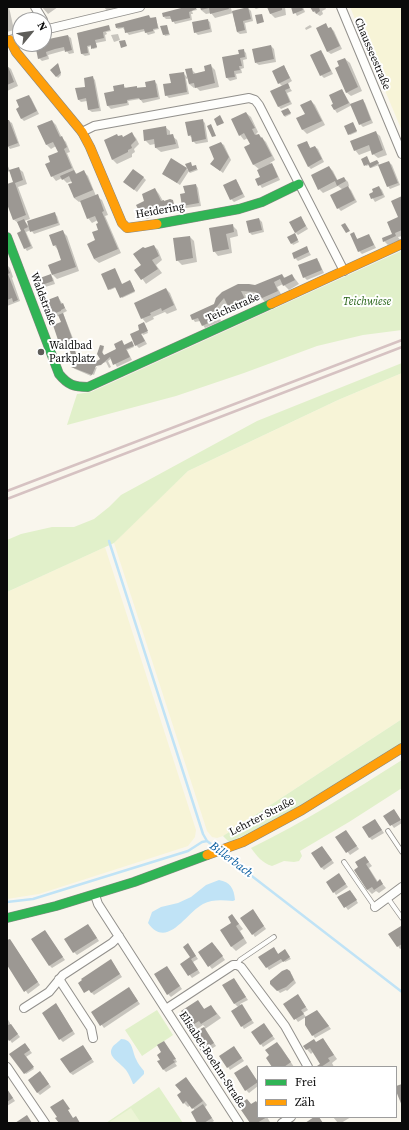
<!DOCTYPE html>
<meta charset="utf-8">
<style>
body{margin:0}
#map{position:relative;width:409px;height:1130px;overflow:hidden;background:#f9f6ed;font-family:"Source Serif 4",serif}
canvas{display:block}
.frame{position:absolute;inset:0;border:8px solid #0a0a0a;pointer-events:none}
.legend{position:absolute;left:257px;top:1066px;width:140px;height:52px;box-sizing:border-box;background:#fff;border:1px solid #9d9d9d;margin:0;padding:5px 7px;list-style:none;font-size:12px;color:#0a0a0a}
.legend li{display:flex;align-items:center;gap:8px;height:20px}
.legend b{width:20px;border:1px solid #9d9d9d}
.north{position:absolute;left:12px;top:12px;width:40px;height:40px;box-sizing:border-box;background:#fff;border:1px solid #9d9d9d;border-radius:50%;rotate:61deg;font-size:11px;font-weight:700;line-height:16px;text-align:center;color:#0a0a0a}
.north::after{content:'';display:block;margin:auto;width:14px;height:18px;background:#5e5d59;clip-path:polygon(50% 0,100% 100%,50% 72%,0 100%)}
</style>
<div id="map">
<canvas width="409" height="1130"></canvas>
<div class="frame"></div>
<ul class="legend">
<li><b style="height:5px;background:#30b455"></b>Frei</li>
<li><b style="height:5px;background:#ff9f0a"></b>Zäh</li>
</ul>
<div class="north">N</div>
</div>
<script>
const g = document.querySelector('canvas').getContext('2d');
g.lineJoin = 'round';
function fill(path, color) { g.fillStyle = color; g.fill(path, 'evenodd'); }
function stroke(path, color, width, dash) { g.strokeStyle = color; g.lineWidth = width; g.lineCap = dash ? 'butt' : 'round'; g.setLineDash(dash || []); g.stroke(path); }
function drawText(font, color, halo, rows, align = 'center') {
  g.font = font + ' "Source Serif 4",serif'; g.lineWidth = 4; g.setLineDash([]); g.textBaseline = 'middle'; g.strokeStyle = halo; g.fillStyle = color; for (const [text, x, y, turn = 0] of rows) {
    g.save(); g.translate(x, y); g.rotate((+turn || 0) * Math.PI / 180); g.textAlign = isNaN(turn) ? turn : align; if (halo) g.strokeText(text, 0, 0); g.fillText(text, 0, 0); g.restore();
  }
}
fill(new Path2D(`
 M350,7H402V131Z
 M402,373V719L223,836L217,838L212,837L207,831L114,543L143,513L188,471L338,400Z
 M105,547L196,830L195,837L188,846L182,848L39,894L7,899V592Z`), '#f7f4d7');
fill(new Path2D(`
 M401,251L402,330L363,335L317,346L244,373L176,396L67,425L77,394L91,392Z
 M402,363V373L338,400L188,471L114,543L7,592V540L21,534L52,527H74L94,519L109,507L121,495L257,421Z
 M402,719V743C346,778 290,816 229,842L223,836Z
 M402,760V788L349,822L300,851L302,856L299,861L294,862L284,861L272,866C262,863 257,856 251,848C304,822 353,791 402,760Z
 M157,1010L173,1035L142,1056L125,1030Z
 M159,1087L183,1123H106Z`), '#e1f0ca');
fill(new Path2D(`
 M131,1108L141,1123H108Z`), '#ecf4d5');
fill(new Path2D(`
 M219,880C230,882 234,888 235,900L233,901C223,900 212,899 203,904C186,913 167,950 148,923L152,912L161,907L178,903L191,897L206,885Z
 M121,1039C133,1039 132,1051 136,1059C138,1064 141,1067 144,1071V1074L134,1084H133C131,1079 129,1074 126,1070C121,1063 107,1057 112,1048C114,1044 119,1042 121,1039Z`), '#c0e3f6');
fill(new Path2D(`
 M7,7H9L14,30L7,32Z
 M42,7H58L48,14Z
 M104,7H116L108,12Z
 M189,7H196L197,10L192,11L193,14H191L192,20L175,24L172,19H166L164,17Z
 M201,7H235L231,8L232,12L248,8L251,11L253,21L245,23L247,33L240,34L237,32L233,13L215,18L211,13L206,14L201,10Z
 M253,7H262L256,9Z
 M268,7H285L286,15L275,18L270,13Z
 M292,7H303L305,12L297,16Z
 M311,7H325L326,9L322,11L323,14L320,16L314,12Z
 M149,16L152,19L155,18L156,19L159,29L154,30L155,33L148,35L145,31L129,35L123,28L118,29L117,28Z
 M207,20L210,22L212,32L198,35L195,32Z
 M326,24L329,29L331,28L334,31L342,49L331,54L328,52L317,28Z
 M310,25L312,27L306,30L305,28Z
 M109,26L111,31L106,32L107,34L105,35L106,41L96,43L97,48L93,49L92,46L88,47L90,55L85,56L82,54L78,33Z
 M167,26L170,35L165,36L161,27Z
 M118,34L120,40L114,42L111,35Z
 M68,36L71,38L74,53L69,54L66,50L48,55L49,59L42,61L39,58L36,44H44V41Z
 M271,46L274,49L276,62L259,65L256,63Z
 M243,50L246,53L247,59L243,60L244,68L241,69L242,73L236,74L237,79L230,81L227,78L223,58L240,54Z
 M320,51L323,54L333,74L324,78L321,75Z
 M345,59L350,63L362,91L351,96L346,92Z
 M58,64L61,75L58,78L51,70Z
 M7,66L11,69L18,86L7,91L8,96L7,97Z
 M211,66L215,70L219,87L200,91L196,87L194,88L189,84L188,78L186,79L189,94L169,98L166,95L172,83L183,73L188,78L191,69L196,74L206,72Z
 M284,66L292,81L287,84L292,91L287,93L292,104L281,109L279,107L272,92L283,87L279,83Z
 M93,78L95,80L101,111L92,112L89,110L87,101L81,102L78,99Z
 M154,81L157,84L160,99L143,103L140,99L128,101L129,105L111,109L108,106L106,94L115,92L123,85L126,88L148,87Z
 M342,90L351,105L362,100L365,103L373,123L363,127L360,124L352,105L337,113L335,110L332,105Z
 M28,96L31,98L39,114L24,121L21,118V107Z
 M311,101L315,105L325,125L307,134L303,130L298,119L306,115Z
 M289,110L291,114L285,117L282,112Z
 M246,113L251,117L258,132L256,134L257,136L259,135L266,142L275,160L270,163L274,167L280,180L262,188L256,179L261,177L260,170L254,165L245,147L251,144L248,138L244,140L240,135Z
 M202,120L205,123L208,142L196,144L193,141V138L188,135Z
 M7,121H9L12,123L20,146L10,149L7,145Z
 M52,121L56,125L62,138L66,142L70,152L67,153L75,172L77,174L84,172L88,176L96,196L102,200L108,215L105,216L121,253L99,263L94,259L97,240L100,230L98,220L92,223L88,218L81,201L79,202L74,198L72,181L67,183L62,178L56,181L52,176L51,162L59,152L56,146L51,149L46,144Z
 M353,125L357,132L350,135L349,134Z
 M165,127L170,131V136H172L177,140L179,148L161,152L156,148L155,144L150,145L145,140Z
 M375,132L380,136L387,155L378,158L373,154L372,150L359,155L355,150Z
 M132,134L136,138L139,144L134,149L135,152L132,154V157L117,164L113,160L105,141L119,137L124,138Z
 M307,142L311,149L315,147L318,149L324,162L311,169L308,166Z
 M221,143L224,145L231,160L223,173L211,164L215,159Z
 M362,160L370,164L378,162L380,166L389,162L392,165L400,185L390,189L388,186L379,165L371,168L369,165L366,166Z
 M7,164L10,171L18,168L23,172L27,184L18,187L30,219L24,221L29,226L54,213L57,216L60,225L34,234L31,230L26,232L33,248L27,251L25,248L22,232L18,223L13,219L7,201V185L14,183L10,171L7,172Z
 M191,164L193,167L195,166L198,170L190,173L189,172Z
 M329,167L333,171L338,181L344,178L348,182L349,186L348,187L351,190L357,202L341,211L338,208L343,190L338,186L323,193L319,189Z
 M186,168L189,171L180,185L163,174Z
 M143,177L146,180L137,192L127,184Z
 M236,180L238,183L245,197L234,202L231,199Z
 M196,185L198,188L201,206L186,208L183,206L186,194Z
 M379,187L382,190L385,197L375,202L370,194L374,192Z
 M155,189L159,194L163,201L165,202L173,201L175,207L169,209L171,213L168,214L165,211L147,219L142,215L137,206L145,202Z
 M402,198V236L398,237L400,240L388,245L384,241L393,234L399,217Z
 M301,217L308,229L298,235L295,232Z
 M259,219L262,222L264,232L252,235L250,233Z
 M232,225L237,230L238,236L230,238L232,253L218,256L214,251L210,229Z
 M62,231L67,236L79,271L57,279L53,275L62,261L58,250L54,245Z
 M295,234L299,242L293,245L288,237Z
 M354,234L358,240L368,235L371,238L376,248L362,254L359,251Z
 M190,237L194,241L197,262L182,265L177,260Z
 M154,246L158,250L162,260L156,265L162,273L146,284L136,270L142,265Z
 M306,247L311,255L298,261L295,258Z
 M316,259L319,262L324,273L307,280L304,277Z
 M7,265L10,268L13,277L12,278L20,301L7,306Z
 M50,275L53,278L55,284L42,288L40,285Z
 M102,275L122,285L131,282L135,292L122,298L117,287L110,290L109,289Z
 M282,275L285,278L292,275L299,284L289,290L283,284L277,287L282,296L265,302L260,296L245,294L249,304L234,311L228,303L226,305L224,304L217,312L221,321L205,328L200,321L195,322L193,319L215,304L218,298L255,286Z
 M166,289L170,293L177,310L167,314L165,312L153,317L154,319L146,323L142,318Z
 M58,297L67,311L63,313L74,341H73L75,354L77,356L97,363L101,359L98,354L103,347L104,348L102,354L104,357L117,349L122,341L125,346L132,344L134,347L127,350L132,360L117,367L112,358L108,361L111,367L109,368L106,362L95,366V368L102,365L97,367L94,375L92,374L91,376L75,369L72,367L73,366L68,363L72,356L69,342L63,345L60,342L63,323L60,315L54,317L51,315L46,301Z
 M145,325L148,333L143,335L139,326Z
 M139,331L142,335L147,344L139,348L136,345Z
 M396,813L402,823L394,828L385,816Z
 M377,823L384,833L372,840L369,837Z
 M348,834L359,849L350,855L336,837Z
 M322,847L334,863L324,870L321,867Z
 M365,857L372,866L369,868L378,882L380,881L386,888L379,893L376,891L372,894L367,889Z
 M341,877L348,887L336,895L334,892Z
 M352,893L358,903L348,910L339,898Z
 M255,913L266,929L255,937L253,934Z
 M232,915L243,929L240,931L247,943L236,951L231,946Z
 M90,927L99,941L77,955L74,952Z
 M402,929V948L400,949L398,946Z
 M45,931L65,960L52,968L50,966Z
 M7,942L12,943L40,985L28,994L7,963Z
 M215,946L225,960L212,969L199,953Z
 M190,947L198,959L193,962L200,973L192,978L181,964L191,958Z
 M276,951L279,955L286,952L291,959L285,962L284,961L269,970L260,957Z
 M113,963L122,977L94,995L90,991Z
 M169,970L182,989L171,997L168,994Z
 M289,972L292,975L296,983L287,991L286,990L280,993L271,983Z
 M234,979L248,1000L240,1004L254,1023L244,1029L232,1011L238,1007L234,1003Z
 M131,991L140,1004L104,1028L92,1012Z
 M300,998L308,1010L303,1013L306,1017L298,1022L285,1004Z
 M198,1001L205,1010L211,1006L221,1018L205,1029L216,1046L205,1053L193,1035L205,1027L203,1025L196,1030L191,1025Z
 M58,1007L75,1034L63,1042L60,1039Z
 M319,1013L331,1029L315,1038L306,1025Z
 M7,1018L10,1023V1024L20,1037L12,1043L7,1036Z
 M266,1027L275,1039L263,1047L252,1032Z
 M323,1039L337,1059L332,1063L334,1067H319L321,1064L313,1052L311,1054L304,1046L317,1043Z
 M277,1043L281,1047L294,1067H273L270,1056Z
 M25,1044L32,1053L26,1057L34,1069L26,1074L21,1069Z
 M234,1047L244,1061L230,1070L228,1067Z
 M85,1049L94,1062L73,1075L70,1073Z
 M171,1051L177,1062L175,1063L177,1066L166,1072L164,1070L161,1060Z
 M249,1069L258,1082V1086L249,1093L246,1090Z
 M43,1075L51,1087L40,1095L37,1092Z
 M186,1078L207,1105L205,1107L214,1121L211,1123H199L195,1111L191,1105L188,1107L184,1103L182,1093Z
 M7,1089L15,1101L7,1106Z
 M247,1100L251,1104L258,1105V1117H267L270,1122L268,1123H251L245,1108Z
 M333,1117H351L341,1123H338Z`), '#0003');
stroke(new Path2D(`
 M109,541L203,834L207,841L215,847
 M222,853L402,992
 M7,902L33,899L188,851L202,842L207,841`), '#c0e3f6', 2.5);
fill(new Path2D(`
 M185,7H196V9L189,12L190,18L172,22L170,16L163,17L162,13Z
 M200,7H228L229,9L210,14L209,8L201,10Z
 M248,7L251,19L243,21L245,30L237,32L232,11Z
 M267,7H282V10L270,14Z
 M291,7H302L303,10L293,14Z
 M310,7H319L320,11L316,14L315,11L313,12Z
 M262,14L264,22L257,24L255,15Z
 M149,15L150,18L156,17L158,28L153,29V31L145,33L144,29L125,33L124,27L116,28L115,24Z
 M208,19L210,29L194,33L192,22Z
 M326,23L328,28L331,27L340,46L327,52L316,28Z
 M109,25L110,30L103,32L104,38L95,40L97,47L91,49V45L87,46L88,53L81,54L77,33Z
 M167,25L169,34L163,35L160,26Z
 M68,35L72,50L65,52L64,47L55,49L46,52L47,56L38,59L35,44H44V40Z
 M125,40L127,46L121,48L119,41Z
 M271,45L274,59L255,63L252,49Z
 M244,49L245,57L240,58L242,66H239L240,70L234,71L235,77L226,78L222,57L239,54L238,50Z
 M321,50L331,71L320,76L310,55Z
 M345,58L358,87L346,93L335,68L339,66L337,61Z
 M58,63L61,73L56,77L50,70Z
 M7,64L14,82L7,85Z
 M211,64L215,83L195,88L194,83L189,84L185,69L192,68L193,74L205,71L204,66Z
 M284,65L290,78L278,84L272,71Z
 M184,72L187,92L165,96L163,84L171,83L169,74Z
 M93,76L99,108L88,110L86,98L78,100L75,88L85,87L84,78Z
 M155,80L158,97L140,100L139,98L132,99L127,100V103L107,106L104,93L114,91L113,86L124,84V88L137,86V88L146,87L145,82Z
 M288,83L290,88L285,90L290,102L278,107L270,91Z
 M342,89L349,103L334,110L331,105L333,104L329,95Z
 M29,95L37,111L21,119L16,109L19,107L16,100Z
 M363,99L371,120L359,125L350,104Z
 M311,100L322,121L302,130L296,118L305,114L300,105Z
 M288,108L291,113L284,116L281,111Z
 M246,112L255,128L252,129L255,135L259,134L261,138L262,137L272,156L253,165L244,147L250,144L244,133L239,136L231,119Z
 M220,115L224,123L217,126L214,119Z
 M203,119L206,139L192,142L191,135L188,136L185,122Z
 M7,120H9L18,143L7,147Z
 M52,120L60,137L62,136L67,147L64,149L72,168L51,177L45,164L50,162L48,156L58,152L53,142L46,145L37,126Z
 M353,122L357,131L348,135L344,126Z
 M211,124L216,136L212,137L207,126Z
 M166,126L167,135L173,134L176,144L155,148L154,139L144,141L143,130Z
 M376,131L383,150L372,155L369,145L354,151L350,141Z
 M132,132L136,140L131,145L132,148L128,150V152L112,160L104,140L117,134L118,136L122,135L123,137Z
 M307,141L310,148L315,146L322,159L308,167L297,145Z
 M221,142L229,157L220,171L210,164L214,159L209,147Z
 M367,156L370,163L377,160L379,163L370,168L368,164L364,166L361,159Z
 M171,158L187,168L177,183L162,174Z
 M389,161L398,183L387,187L378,165Z
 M191,162L192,166L196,165L197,169L189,172L185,164Z
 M272,163L278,177L258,186L255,179L260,177L257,170Z
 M329,166L337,180L344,177L346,181L337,186L335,181L318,190L311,175Z
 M19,167L23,180L15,183L26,215L13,220L7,204V184L13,182L9,170Z
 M133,169L144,177L134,190L123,182Z
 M74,170L76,174L84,170L93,190L74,198L68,184L72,183L69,176L62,180L60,176Z
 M236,179L243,194L230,200L223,185Z
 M196,184L199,203L182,206L180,194L185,193L183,186Z
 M348,186L355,200L337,209L330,195Z
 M379,186L383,195L371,199L369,194L373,192L372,189Z
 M155,188L161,201L164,200V201L170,199L173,200L174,206L163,210L161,207L141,215L136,205L144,201L142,194Z
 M98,194L104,211L102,212L118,249L94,259L87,244L95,240L92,232L98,230L96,224L98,223L95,216L87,219L80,201Z
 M402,196V230L395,233L396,236L383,242L382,238L392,234L387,222L398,217L391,201Z
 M55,212L58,223L30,232L27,221Z
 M301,216L306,226L295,233L298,240L291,244L287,237L295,233L289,222Z
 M259,218L262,230L249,233L246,221Z
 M24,219L28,227L24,229L31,246L24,249L17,233L21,231L17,222Z
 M345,223L350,231L346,233L341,225Z
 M233,224L234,232L226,234L229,249L213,252L209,228Z
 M63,230L76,267L52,275L48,265L61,260L56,245L53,246L49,235Z
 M354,232L357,239L369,234L374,245L358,252L350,234Z
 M190,236L193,258L176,261L173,238Z
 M154,245L159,256L152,260L158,269L141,280L134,270L141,265L133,254L143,247L145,248Z
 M307,246L309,252L294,259L292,253Z
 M317,258L322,270L303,278L298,265Z
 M7,266L10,273L8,274L18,300L13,302L12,298L7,300Z
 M115,268L122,284L130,280L135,291L120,298L115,287L108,290L101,274Z
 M51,274L53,281L39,286L37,279Z
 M282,274L284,278L292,274L295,280L283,286L280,279L274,282L278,291L260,299L256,292L241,291L245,299L229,308L224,298L215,309L219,318L202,326L198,318L192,320L190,315L214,304L216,298L222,292L238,284H249L255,285Z
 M166,288L174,305L162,311L161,308L150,313L151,315L141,319L134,303Z
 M58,296L61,304L63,303L65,308L61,310V311L50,315L45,301Z
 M63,313L72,338L76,354L97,361L100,359L97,354L100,345L104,346L102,352L104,355L116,349L114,344L122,340L124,345L132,341L134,346L126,349L130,357L113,365L110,357L101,365L96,366L92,375L71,367L72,365L67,363L71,355L67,340L59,343L53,325L61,322L58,315Z
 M144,322L148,331L141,334L145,341L135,346L130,334L139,330L138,325Z
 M394,809L401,820L390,826L383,816Z
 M375,819L382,830L369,838L362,827Z
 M346,830L357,846L346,853L335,837Z
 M322,846L332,860L321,868L311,853Z
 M365,856L369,862L366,864L377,882L380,879L383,884L374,890L372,887L367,890L354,870L358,867L355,862Z
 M339,873L346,884L333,893L326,882Z
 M350,890L357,900L344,908L337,897Z
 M253,909L264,926L252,935L240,918Z
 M232,914L239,924L236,926L244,938L231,947L220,930L231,923L228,917Z
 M88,924L97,938L73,953L64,939Z
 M401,926L402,928V944L397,947L388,934Z
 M45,930L63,957L49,966L31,939Z
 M10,939L38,982L24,992L7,965V940Z
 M212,942L223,956L208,967L198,952Z
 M188,943L196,956L191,959L198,970L188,976L180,964L190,957L183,947Z
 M274,947L278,954L285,949L290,957L283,962L281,959L266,968L258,957Z
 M111,959L120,974L91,993L89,990L84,993L78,983L82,980L81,979Z
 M167,966L180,986L167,995L154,974Z
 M287,969L290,971L294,980L286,987L277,991L270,984V981L282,971Z
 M234,978L246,997L234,1004L222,985Z
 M129,987L138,1001L100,1026L91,1012Z
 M298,994L306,1007L301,1010L304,1014L294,1020L283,1004Z
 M198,1000L204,1009L211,1005L217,1014L201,1024L199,1021L191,1026L181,1011Z
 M56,1003L73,1031L59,1040L42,1013Z
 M242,1004L252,1020L241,1027L231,1011Z
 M317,1010L329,1026L312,1036L305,1025V1017Z
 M7,1023L8,1025L11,1024L18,1034L9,1041L7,1038Z
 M264,1023L273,1036L260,1045L251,1032Z
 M204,1027L214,1043L201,1051L191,1034Z
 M323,1038L334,1055L328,1058L330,1061L321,1067H318L317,1066L320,1064L310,1048L306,1050L303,1046L314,1039L316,1042Z
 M164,1041L176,1059L173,1060L175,1062L163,1070L157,1061L160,1060L157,1055L161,1052L157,1045Z
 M277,1042L291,1062L284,1067H272L266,1058L269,1055L265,1050Z
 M25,1043L30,1050L24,1054L34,1067L24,1074L9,1054Z
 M83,1045L92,1059L70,1073L60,1059Z
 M234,1046L242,1058L227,1068L219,1056Z
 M247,1065L258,1082L245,1091L234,1073Z
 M40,1071L49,1084L37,1093L28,1080Z
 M186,1077L203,1101L192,1109L186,1101L183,1104L177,1095L181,1092L175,1085Z
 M402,1084V1106L396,1091V1086Z
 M7,1089L13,1098L7,1102Z
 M63,1099L70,1109L68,1110L73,1118L76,1116L80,1123H59L55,1118L57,1117L50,1107Z
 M247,1099L251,1104L256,1101L258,1104V1117H267L257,1123H250L241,1110L244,1108L241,1103Z
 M203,1104L212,1118L204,1123H197L191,1112Z
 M27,1115L32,1123H15Z
 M314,1117H319L323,1123H305Z`), '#9c9893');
const lane = new Path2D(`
 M388,831L402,852
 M344,862L375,907
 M387,897L402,918
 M237,965L240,960L274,937`);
const street = new Path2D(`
 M35,7L43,20
 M341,7L402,154
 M44,30L140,7
 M7,41L20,37
 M82,132L94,126L249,98L255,100L259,105L344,271
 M95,895L98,904L239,1123
 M375,907L402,887
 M59,979L91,1028L93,1038
 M24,1008L49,992L63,975L112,943L119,936
 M166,1009L233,965H237L241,967L285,1026L308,1067
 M7,1067L45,1123
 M282,1123L291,1117`);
const fast = new Path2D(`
 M157,224L239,209L262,202L299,184
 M7,237L59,374C68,385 74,387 88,387L271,304
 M7,918L56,906L134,882L207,855`);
const slow = new Path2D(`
 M10,40L16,52L82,132L90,147L122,223L127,228L157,224
 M271,304L402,244
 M207,855L243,842L302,810L402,748`);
stroke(lane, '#92908c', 5.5);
stroke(street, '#92908c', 10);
stroke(fast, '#888783', 10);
stroke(slow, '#888783', 10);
stroke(lane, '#fefefc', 4);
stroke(street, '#fefefc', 8);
stroke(fast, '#30b455', 9);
stroke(slow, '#ff9f0a', 9);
stroke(new Path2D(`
 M7,491L402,340
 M7,499L402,347`), '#d6c2c2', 2.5);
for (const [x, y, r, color] of [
 [41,352,4,"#5e5d59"]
]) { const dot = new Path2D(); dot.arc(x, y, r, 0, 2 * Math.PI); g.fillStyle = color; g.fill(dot); stroke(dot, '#fff', 1.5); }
drawText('11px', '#0a0a0a', '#fff', [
 ["Chausseestraße",372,54,67],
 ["Heidering",160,211,-10],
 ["Waldstraße",43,299,69],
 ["Teichstraße",233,308,-24],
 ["Lehrter Straße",262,817,-27],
 ["Elisabet-Boehm-Straße",212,1060,57]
]);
drawText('italic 11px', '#276417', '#fff', [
 ["Teichwiese",367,302]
]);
drawText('11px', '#0a0a0a', '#fff', [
 ["Waldbad",49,346],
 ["Parkplatz",49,359]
], 'left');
drawText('italic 12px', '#0d60a2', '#fff', [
 ["Billerbach",231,860,37]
]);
</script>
